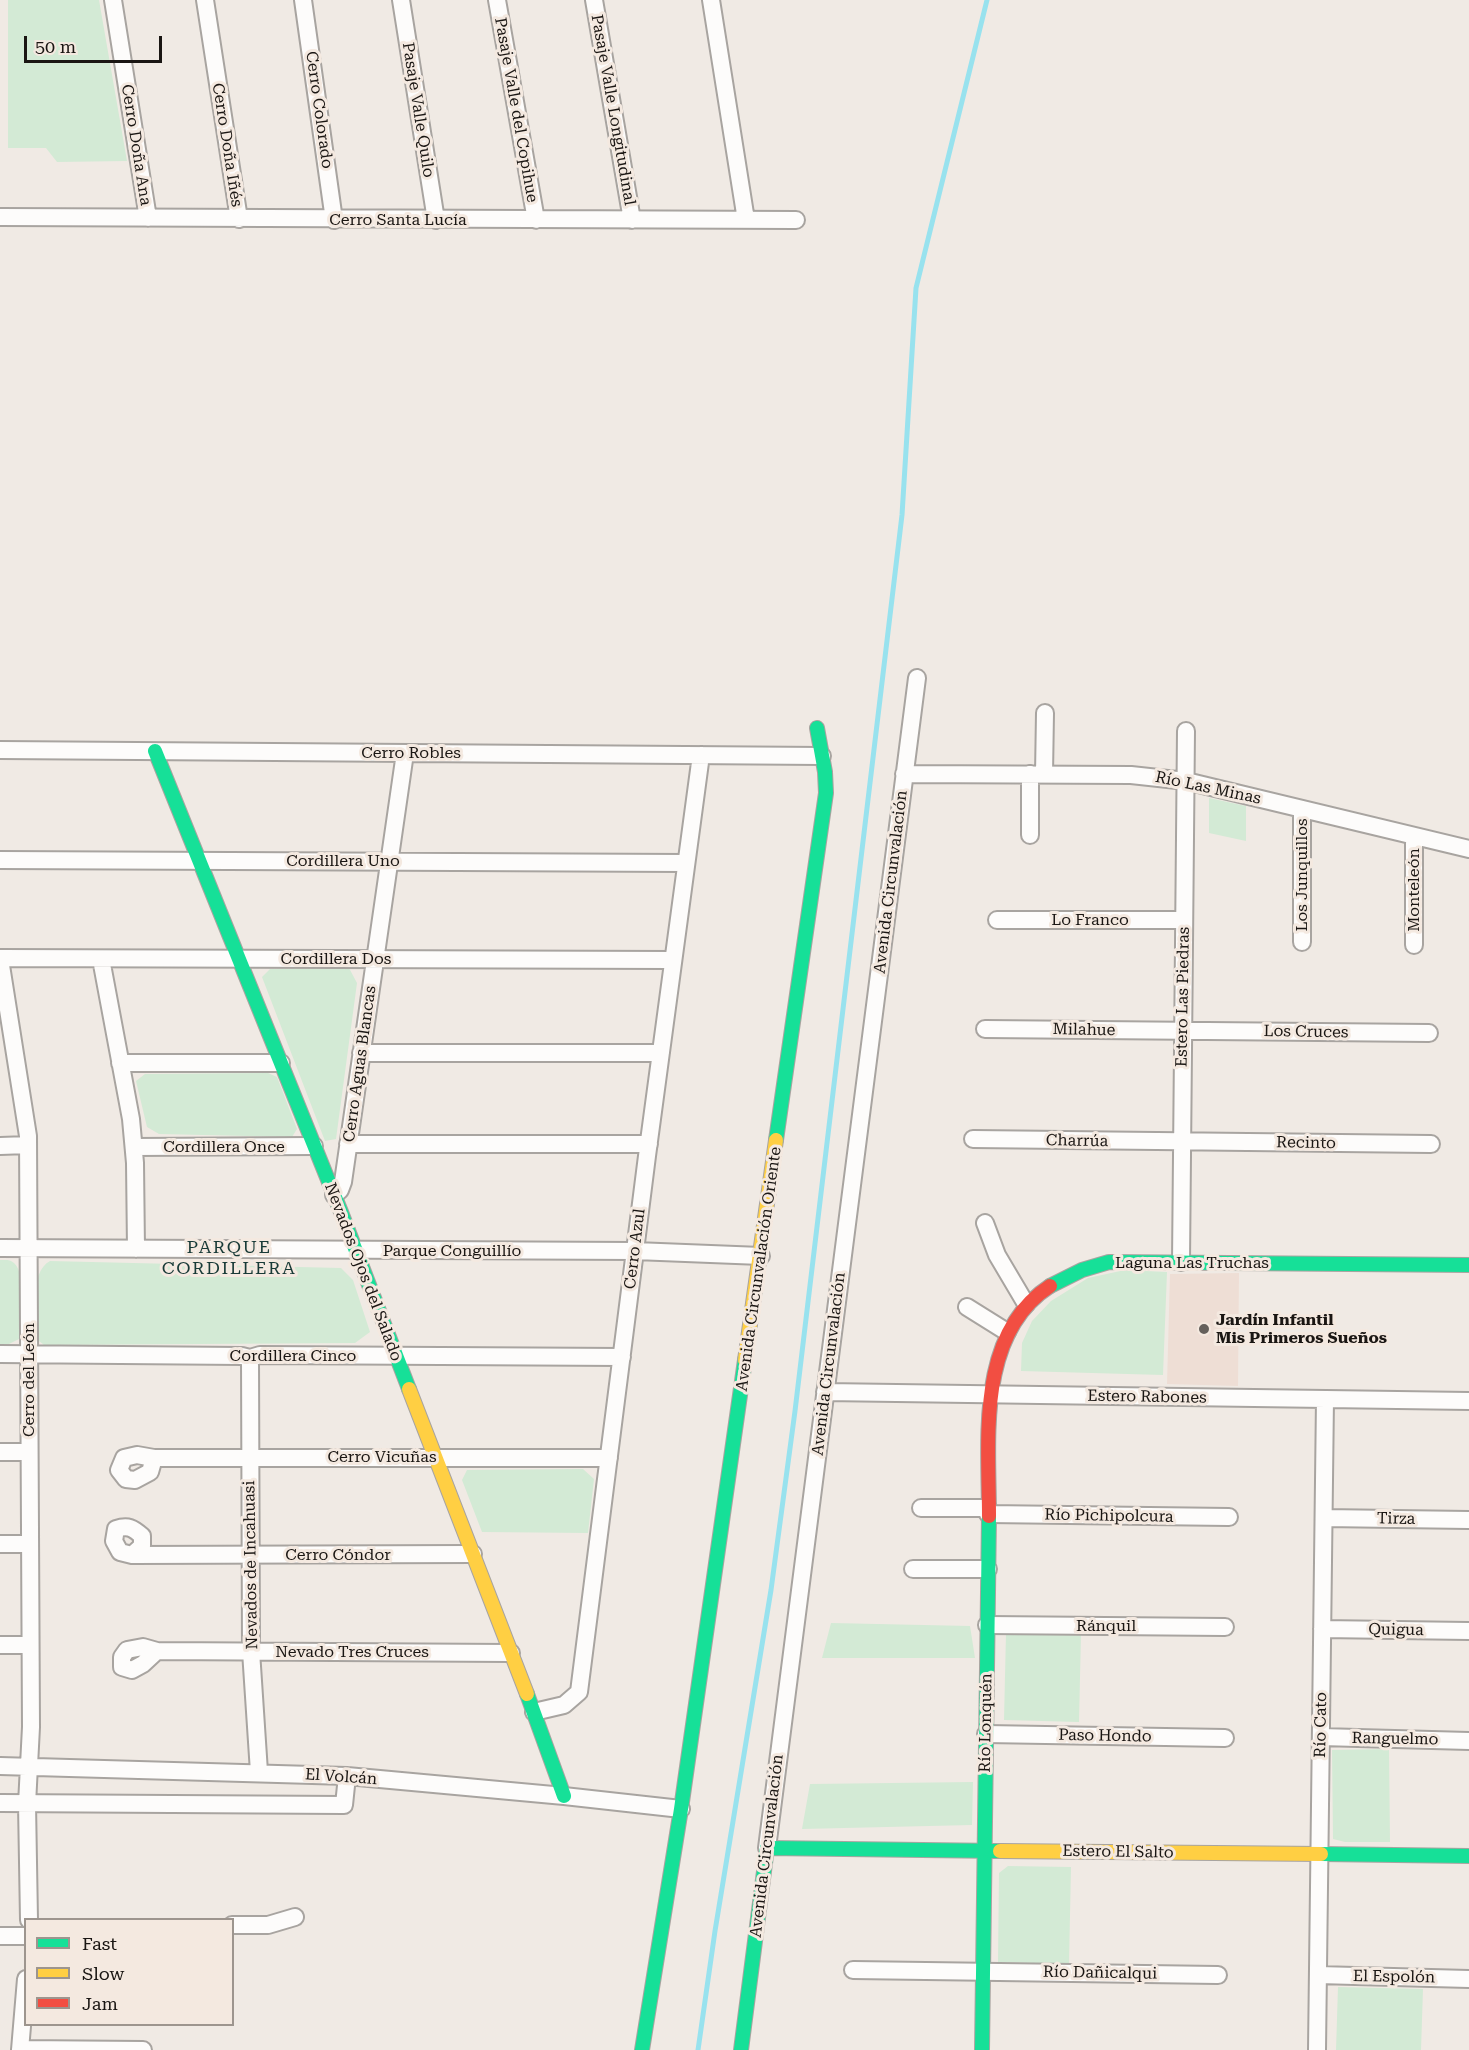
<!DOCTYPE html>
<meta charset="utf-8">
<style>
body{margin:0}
#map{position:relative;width:1469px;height:2050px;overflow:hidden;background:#f0eae4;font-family:"Roboto Serif",serif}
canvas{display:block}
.legend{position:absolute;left:24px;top:1918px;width:210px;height:108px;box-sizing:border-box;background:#f4e9e0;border:2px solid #9d958e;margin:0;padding:8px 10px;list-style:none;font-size:18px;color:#1a1613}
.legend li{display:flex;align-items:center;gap:12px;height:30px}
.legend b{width:30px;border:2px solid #9d958e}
.scale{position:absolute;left:24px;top:36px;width:138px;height:27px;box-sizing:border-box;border:3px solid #1a1613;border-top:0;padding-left:8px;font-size:18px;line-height:21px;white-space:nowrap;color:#1a1613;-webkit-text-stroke:4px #f4e9e0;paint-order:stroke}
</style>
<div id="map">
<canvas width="1469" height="2050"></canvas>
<ul class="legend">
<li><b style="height:8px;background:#16e098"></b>Fast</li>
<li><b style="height:8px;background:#ffcf43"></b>Slow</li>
<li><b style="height:8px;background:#f24e42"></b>Jam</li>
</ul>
<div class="scale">50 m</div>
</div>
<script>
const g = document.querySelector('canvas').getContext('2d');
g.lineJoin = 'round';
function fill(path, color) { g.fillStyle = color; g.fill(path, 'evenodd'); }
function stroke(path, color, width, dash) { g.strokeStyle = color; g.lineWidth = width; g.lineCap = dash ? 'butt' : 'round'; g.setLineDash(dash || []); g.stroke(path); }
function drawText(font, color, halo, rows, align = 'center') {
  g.font = font + ' "Roboto Serif",serif'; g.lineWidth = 6; g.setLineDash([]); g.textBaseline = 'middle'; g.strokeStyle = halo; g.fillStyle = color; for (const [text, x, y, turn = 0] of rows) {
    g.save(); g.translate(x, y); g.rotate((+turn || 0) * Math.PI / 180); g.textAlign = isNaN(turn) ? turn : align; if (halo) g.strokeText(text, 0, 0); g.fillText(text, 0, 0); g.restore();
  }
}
fill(new Path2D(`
 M1239,1273L1238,1386L1167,1384L1170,1274Z`), '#eeded5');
fill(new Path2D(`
 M8,0H99L127,161L57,162L46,148H8Z
 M1209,798L1246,806V841L1209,833Z
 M349,968L357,983L336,1139L325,1141L262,977L270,969Z
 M268,1073L277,1077L297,1129L292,1137L159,1134L147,1127L136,1081L145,1074Z
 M0,1260C5,1260 10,1259 14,1263C27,1274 22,1323 19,1339L9,1344H0Z
 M50,1261L341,1268L353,1280L370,1332L355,1343L44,1345L38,1340C37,1318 28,1273 50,1261Z
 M1125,1270L1167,1272L1163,1375L1021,1371L1022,1343L1032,1321L1051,1301L1088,1278Z
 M583,1469L594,1479L588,1533L482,1532L462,1480L467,1470Z
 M831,1623L970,1626L975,1658H822Z
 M1006,1633L1081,1634L1079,1722L1004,1720Z
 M1389,1749L1390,1842H1345L1333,1839L1332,1750Z
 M973,1782L972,1825L802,1829L810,1784Z
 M1008,1866L1071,1867L1069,1964L998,1962L999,1873Z
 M1338,1987L1423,1989L1421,2050H1336Z`), '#d3ead5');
stroke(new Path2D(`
 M698,2050L715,1931L771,1590L795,1411L902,515L916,288L987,0`), '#98e2ee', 5);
const street = new Path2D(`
 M113,0L148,218
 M205,0L239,219
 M303,0L334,220
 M401,0L436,220
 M497,0L536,220
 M594,0L632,220
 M711,0L746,220
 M0,217L796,220
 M0,750L822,756
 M904,774L1131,775L1186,781L1469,849
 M1044,774L1045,713
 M1302,809V942
 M1030,835V774
 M0,860L686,863
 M997,920H1184
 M1414,945V836
 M0,958L673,960
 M0,959L28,1136L31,1727L27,1804L29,1920
 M101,959L131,1119L135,1163L136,1249
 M985,1029L1429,1033
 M361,1053H661
 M120,1063H281
 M973,1139L1431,1144
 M348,1144H649
 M0,1146L28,1145
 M134,1147L314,1146
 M334,1195L340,1190L343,1182L405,753
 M985,1223L997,1255L1026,1304
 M0,1248L635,1251L761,1256
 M1181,1262L1186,731
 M967,1307L1007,1332
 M0,1354L242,1356L250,1358L260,1355L622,1357
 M250,1358L251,1651L259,1772
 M825,1392L1469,1401
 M0,1452H29
 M154,1458L150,1472L135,1480L126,1479L119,1470L124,1458L137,1455L154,1458H609
 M921,1508H988
 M988,1514L1229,1517
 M1324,1518L1469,1520
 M0,1544H30
 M132,1555L142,1546V1536C133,1528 128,1525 116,1529L114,1541L120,1552L132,1555L473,1554
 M913,1569H988
 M987,1625L1225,1627
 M1322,1629L1469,1631
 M0,1645H30
 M157,1651L143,1664L132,1670L122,1667V1657L127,1650L143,1647L157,1651L511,1653
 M534,1712L564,1705L579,1692L647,1156L701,755
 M986,1734L1225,1738
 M1321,1737L1469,1741
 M0,1766L347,1776L564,1796L681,1809
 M0,1803L344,1805L347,1776
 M767,1848L917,678
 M232,1925H268L295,1917
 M0,1936H26
 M853,1970L1218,1975
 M1318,1975L1469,1979
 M20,2049L143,2050
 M20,2050L26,1979
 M1317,2050L1325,1399`);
const fast = new Path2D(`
 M155,751L341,1212L409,1389
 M776,1140L826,793L825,772L817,728
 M1050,1286L1082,1270L1109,1262L1469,1265
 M527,1694L564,1796
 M1321,1854L1469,1856
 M642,2050L681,1809L745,1360
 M741,2050L767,1848L1000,1851
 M982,2050L989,1516`);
const slow = new Path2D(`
 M745,1360L776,1140
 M409,1389L527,1694
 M1000,1851L1321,1854`);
const jam = new Path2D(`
 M989,1516C989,1439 976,1334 1050,1286`);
stroke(street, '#a8a4a0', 20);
stroke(fast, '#a8a4a0', 16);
stroke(slow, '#a8a4a0', 16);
stroke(jam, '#a8a4a0', 16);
stroke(street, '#fdfcfb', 16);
stroke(fast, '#16e098', 14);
stroke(slow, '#ffcf43', 14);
stroke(jam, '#f24e42', 14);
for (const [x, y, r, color] of [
 [1204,1329,6,"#65605c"]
]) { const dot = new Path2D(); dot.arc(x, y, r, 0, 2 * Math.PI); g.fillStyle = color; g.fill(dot); stroke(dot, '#f4e9e0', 2); }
drawText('16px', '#1a1613', '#f4e9e0', [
 ["Cerro Colorado",319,110,82],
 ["Pasaje Valle Quilo",418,110,81],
 ["Pasaje Valle del Copihue",516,110,80],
 ["Pasaje Valle Longitudinal",613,110,80],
 ["Cerro Doña Ana",136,145,81],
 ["Cerro Doña Iñés",227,145,81],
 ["Cerro Santa Lucía",398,220],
 ["Cerro Robles",411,753],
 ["Río Las Minas",1208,788,12],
 ["Cordillera Uno",343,861],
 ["Los Junquillos",1302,875,-90],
 ["Avenida Circunvalación",891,882,-83],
 ["Monteleón",1414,890,-90],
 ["Lo Franco",1090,920],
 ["Cordillera Dos",336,959],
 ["Estero Las Piedras",1183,997,-89],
 ["Milahue",1084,1030,1],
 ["Los Cruces",1306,1032,1],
 ["Cerro Aguas Blancas",360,1064,-82],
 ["Charrúa",1077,1141,1],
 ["Recinto",1306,1143,1],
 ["Cordillera Once",224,1147],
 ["Cerro Azul",635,1249,-83],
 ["Parque Conguillío",452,1251],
 ["Laguna Las Truchas",1192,1263],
 ["Avenida Circunvalación Oriente",759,1269,-82],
 ["Nevados Ojos del Salado",363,1272,69],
 ["Cordillera Cinco",293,1356],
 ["Avenida Circunvalación",829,1364,-83],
 ["Cerro del León",29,1380,-90],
 ["Estero Rabones",1147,1397,1],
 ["Cerro Vicuñas",382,1457],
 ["Río Pichipolcura",1109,1516,1],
 ["Tirza",1396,1519,1],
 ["Cerro Cóndor",338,1555],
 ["Nevados de Incahuasi",251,1565,-91],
 ["Ránquil",1106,1626],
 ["Quigua",1396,1630,1],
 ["Nevado Tres Cruces",352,1652],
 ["Río Lonquén",986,1723,-89],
 ["Río Cato",1321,1725,-89],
 ["Paso Hondo",1105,1736,1],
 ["Ranguelmo",1395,1739,1],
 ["El Volcán",341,1777,4],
 ["Avenida Circunvalación",767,1846,-83],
 ["Estero El Salto",1118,1852,1],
 ["Río Dañicalqui",1100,1973,1],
 ["El Espolón",1394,1977,1]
]);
drawText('bold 16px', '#1a1613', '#f4e9e0', [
 ["Jardín Infantil",1216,1320],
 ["Mis Primeros Sueños",1216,1338]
], 'left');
g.letterSpacing = '1.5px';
drawText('18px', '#183a37', '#f4e9e0', [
 ["PARQUE",229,1248],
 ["CORDILLERA",229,1269]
]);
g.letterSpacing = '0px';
</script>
